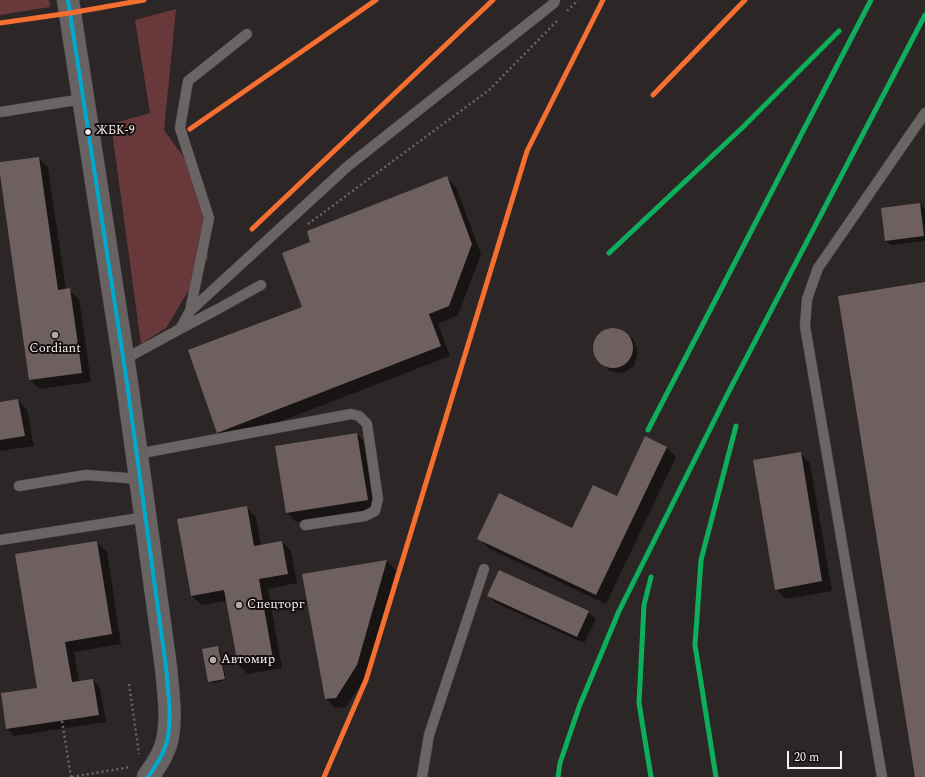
<!DOCTYPE html>
<meta charset="utf-8">
<style>
body{margin:0}
#map{position:relative;width:925px;height:777px;overflow:hidden;background:#2d2626;font-family:Spectral,serif}
canvas{display:block}
.scale{position:absolute;left:787px;top:751px;width:55px;height:18px;box-sizing:border-box;border:2px solid #f9efef;border-top:0;padding-left:5px;font-size:12px;line-height:14px;white-space:nowrap;color:#f9efef;-webkit-text-stroke:3px #140e0e;paint-order:stroke}
</style>
<div id="map">
<canvas width="925" height="777"></canvas>
<div class="scale">20 m</div>
</div>
<script>
const g = document.querySelector('canvas').getContext('2d');
g.lineJoin = 'round';
function fill(path, color) { g.fillStyle = color; g.fill(path, 'evenodd'); }
function stroke(path, color, width, dash) { g.strokeStyle = color; g.lineWidth = width; g.lineCap = dash ? 'butt' : 'round'; g.setLineDash(dash || []); g.stroke(path); }
function drawText(font, color, halo, rows, align = 'center') {
  g.font = font + ' Spectral,serif'; g.lineWidth = 4; g.setLineDash([]); g.textBaseline = 'middle'; g.strokeStyle = halo; g.fillStyle = color; for (const [text, x, y, turn = 0] of rows) {
    g.save(); g.translate(x, y); g.rotate((+turn || 0) * Math.PI / 180); g.textAlign = isNaN(turn) ? turn : align; if (halo) g.strokeText(text, 0, 0); g.fillText(text, 0, 0); g.restore();
  }
}
fill(new Path2D(`
 M0,0H49L50,7L0,15Z
 M176,9L164,130L203,184L208,258L166,328L141,344L111,124L150,113L135,20Z`), '#68383b');
fill(new Path2D(`
 M39,158L48,168L66,290H69L79,299L91,382L40,389L30,380L0,167V163Z
 M446,177L456,187L481,254L458,315L438,324L450,356L227,442L218,432L303,308L311,243Z
 M920,204L925,209V241L891,245L886,241Z
 M616,328L628,335L634,340L638,353L634,366L623,373L609,371L595,355L594,342L603,331Z
 M18,400L27,410L34,446L0,451V403Z
 M357,434L367,444L377,509L296,522L287,513Z
 M646,438L667,448L676,457L606,604L488,548L479,538L573,529L617,497Z
 M800,453L810,463L832,591L786,599L776,589Z
 M246,507L256,517L261,545L282,542L291,551L297,583L268,589L282,668L248,674L238,665L227,601L202,605L192,596Z
 M97,542L107,552L121,644L74,652L79,682L93,680L100,688L106,722L14,736L7,729L39,688Z
 M387,561L396,571L367,675L346,707L335,708L326,698L303,575Z
 M488,596L588,612L596,619L584,643L496,603Z
 M217,647L220,649L226,680L212,683L209,681Z`), '#0007');
fill(new Path2D(`
 M39,157L58,290L70,288L82,373L29,380L0,174V162Z
 M447,176L472,244L449,306L429,314L441,346L217,433L188,350L302,307L282,253L310,242L307,231Z
 M920,203L924,236L885,241L881,208Z
 M925,282V777H915L838,296Z
 M593 348a20 20 0 1 1 40 0a20 20 0 1 1-40 0Z
 M18,399L25,436L0,440V402Z
 M357,433L368,500L286,513L275,446Z
 M645,436L667,447L596,595L477,539L499,493L572,528L593,485L617,496Z
 M801,452L822,581L775,590L753,460Z
 M247,506L254,546L282,541L288,574L259,579L273,659L238,665L224,590L191,596L177,519Z
 M97,541L112,634L65,642L72,682L93,679L99,715L6,729L1,693L37,688L15,554Z
 M387,560L357,665L336,698L325,699L302,574Z
 M499,570L589,611L577,637L487,596Z
 M218,646L225,679L208,682L202,649Z`), '#6e5f60');
const lane = new Path2D(`
 M0,112L83,99
 M190,311L209,218L180,128L188,81L247,34
 M180,329L218,309L261,285
 M123,360L180,329L190,311L348,166L554,3L555,0
 M137,454L351,414L359,416L367,424L378,499L375,511L365,516L305,525
 M19,486L86,475L141,479
 M0,540L146,517
 M422,777L429,735L484,569
 M882,777L805,326L807,299L818,268L925,113`);
const secondary = new Path2D(`
 M68,0L126,376L166,667C168,692 174,727 164,750C160,760 154,768 148,777`);
stroke(lane, '#4b4545', 11);
stroke(secondary, '#4b4545', 23);
stroke(new Path2D(`
 M567,11L578,0
 M308,224L489,90L559,19
 M129,684L139,754
 M62,721L71,777
 M72,777L130,767`), '#696565', 2.5, [2, 3]);
stroke(lane, '#6a6464', 10);
stroke(secondary, '#696262', 22);
stroke(new Path2D(`
 M68,0L126,376L166,667C168,692 174,727 164,750C160,760 154,768 148,777`), '#00a9ce', 4);
stroke(new Path2D(`
 M609,253L743,127L839,31
 M648,430L871,0
 M651,577L644,605L639,703L651,777
 M558,777L560,763L579,707L619,611L727,395L925,15
 M716,777L695,645L701,560L736,426`), '#0daf5c', 5);
stroke(new Path2D(`
 M0,23L70,13L144,0
 M653,95L745,0
 M190,129L376,0
 M252,229L493,0
 M324,777L366,680L527,151L603,0`), '#f46f30', 5);
for (const [x, y, r, color] of [
 [88,132,3.5,"#f9efef"],
 [55,335,4,"#b2a9a9"],
 [239,605,4,"#b2a9a9"],
 [213,660,4,"#b2a9a9"]
]) { const dot = new Path2D(); dot.arc(x, y, r, 0, 2 * Math.PI); g.fillStyle = color; g.fill(dot); stroke(dot, '#140e0e', 1.5); }
drawText('12px', '#f9efef', '#140e0e', [
 ["ЖБК-9",96,132]
], 'left');
drawText('13px', '#f9efef', '#140e0e', [
 ["Cordiant",55,349,"center"],
 ["Спецторг",247,605],
 ["Автомир",221,660]
], 'left');
</script>
